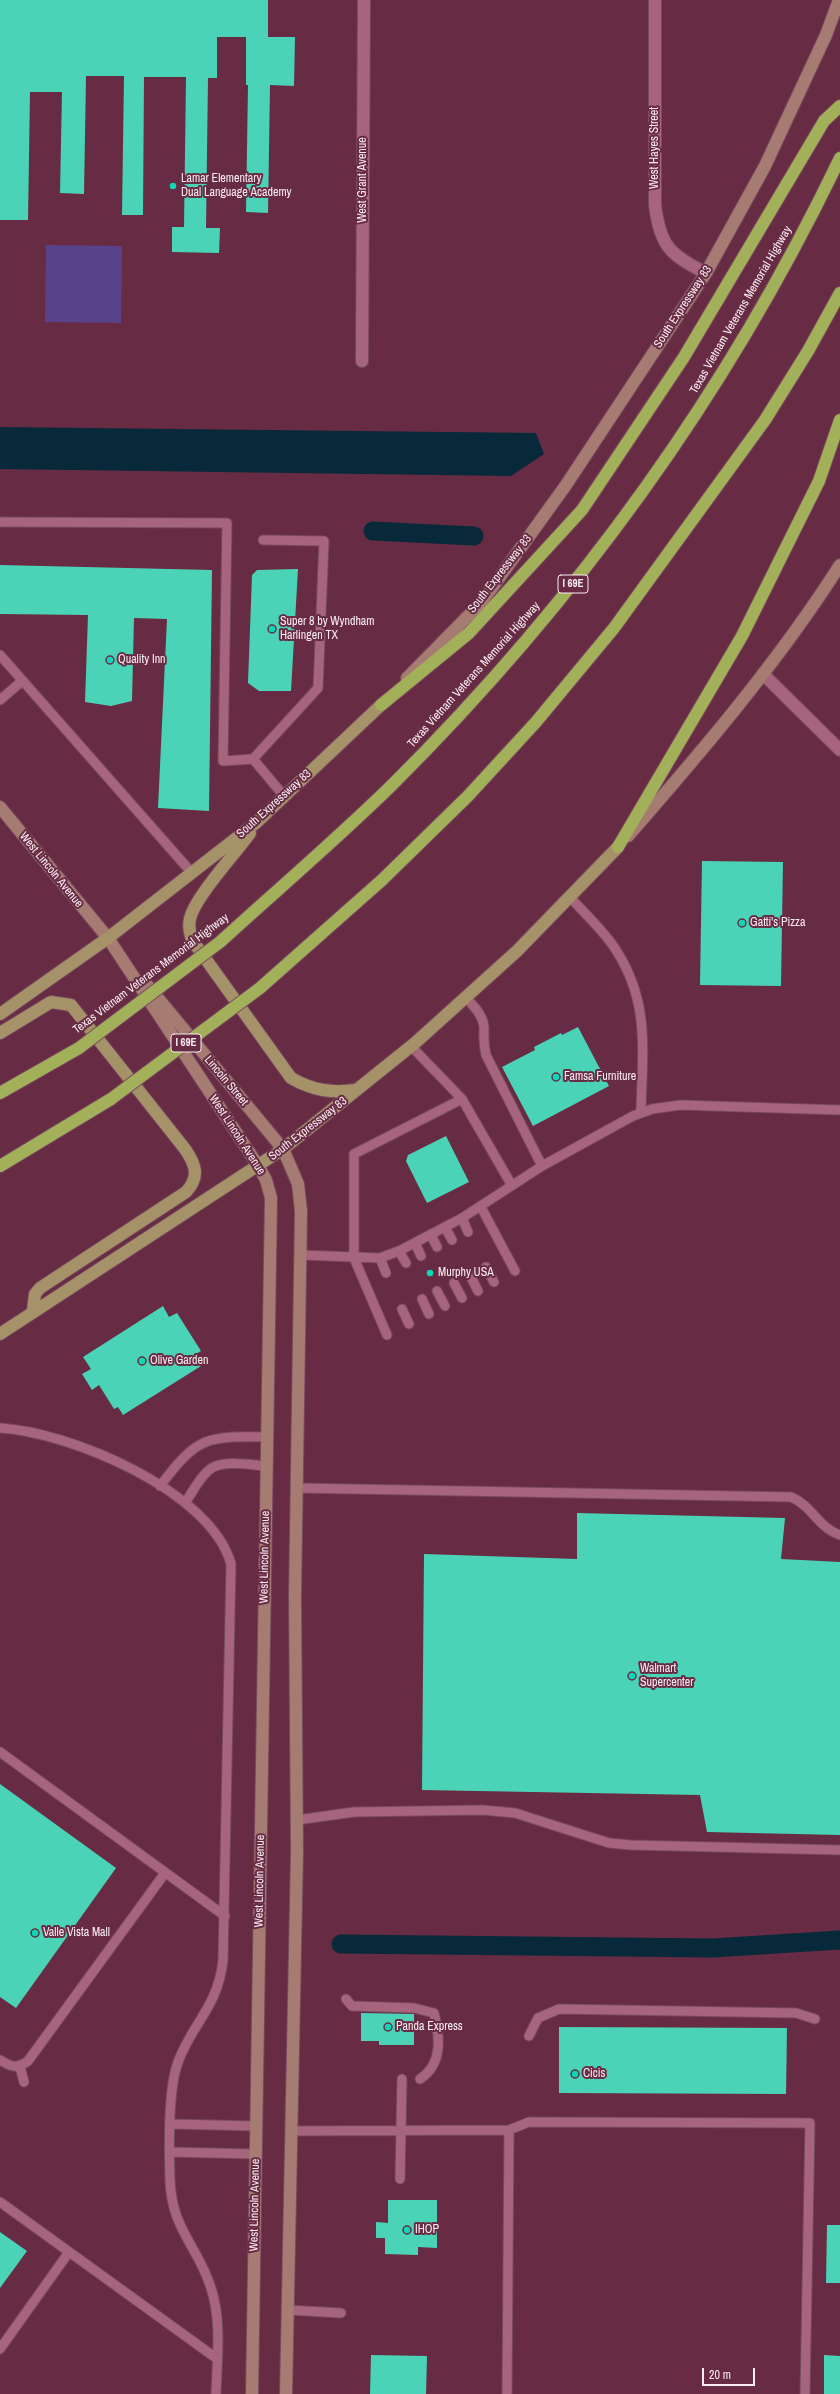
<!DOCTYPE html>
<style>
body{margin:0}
#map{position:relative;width:840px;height:2394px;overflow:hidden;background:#672c44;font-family:"Archivo Narrow",sans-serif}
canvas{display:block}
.scale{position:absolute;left:702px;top:2368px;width:53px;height:18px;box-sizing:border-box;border:2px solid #fbecf1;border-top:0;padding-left:5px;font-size:12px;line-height:14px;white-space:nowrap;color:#fbecf1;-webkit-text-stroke:3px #672c44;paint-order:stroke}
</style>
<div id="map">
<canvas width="840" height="2394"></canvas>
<div class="scale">20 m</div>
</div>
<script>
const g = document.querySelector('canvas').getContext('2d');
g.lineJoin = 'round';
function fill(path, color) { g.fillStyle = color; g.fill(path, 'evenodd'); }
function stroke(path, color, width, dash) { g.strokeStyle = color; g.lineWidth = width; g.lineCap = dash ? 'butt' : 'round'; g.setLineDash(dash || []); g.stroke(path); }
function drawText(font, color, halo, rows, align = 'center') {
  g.font = font + ' "Archivo Narrow",sans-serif'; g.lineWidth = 4; g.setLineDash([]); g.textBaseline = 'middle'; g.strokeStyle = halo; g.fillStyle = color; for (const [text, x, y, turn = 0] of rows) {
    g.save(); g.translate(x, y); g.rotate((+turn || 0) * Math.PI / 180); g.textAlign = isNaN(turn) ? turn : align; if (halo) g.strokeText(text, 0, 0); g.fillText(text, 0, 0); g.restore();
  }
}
fill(new Path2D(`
 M46,245L122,246L121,323L45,322Z`), '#5a428b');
fill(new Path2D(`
 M0,427L536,433L544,454L511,476L0,469Z`), '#08293a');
stroke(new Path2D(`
 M373,531L474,536
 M341,1944L713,1948L840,1940`), '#08293a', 19);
fill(new Path2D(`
 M0,0H268V37H295L294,86L270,85L268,213L246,212L248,85H246V37H217V78H208L206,228H220L219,253L172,252V227H184L186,77H144L143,215H122L124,76H86L84,194L60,193L62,92H30L28,220H0Z
 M0,565L212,570L209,811L158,808L167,619L134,618L132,701L111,706L85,702L88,615L0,614Z
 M298,569L291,691H259L248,683L252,575L257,570Z
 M702,861L783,862L781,986L700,985Z
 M578,1027L609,1086L533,1126L502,1067L535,1050L534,1047L561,1033L562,1035Z
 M446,1136L469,1182L427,1203L406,1161L408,1155Z
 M163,1306L169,1317L177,1313L201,1351L194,1355L201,1366L123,1415L118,1407L114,1409L99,1385L92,1390L82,1374L91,1369L83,1357Z
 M577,1513L785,1518L781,1559L840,1562V1835L707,1832L700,1795L422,1790L424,1554L577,1559Z
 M0,1784L116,1868L16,2008L0,1997Z
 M361,2013L414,2014V2045H379V2041H361Z
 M559,2027L787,2028L786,2094L559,2093Z
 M388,2200H437V2248L418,2247V2255L385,2254V2238H376V2222L388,2223Z
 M827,2225H840V2283H826Z
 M0,2232L27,2251L0,2288Z
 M371,2355L427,2356L426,2394H370Z
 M824,2355L840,2356V2394H824Z`), '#4bd3b7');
const lane = new Path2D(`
 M0,522L227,523L223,761L253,759
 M263,540L324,541L318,688L253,759L284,796
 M0,655L192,873
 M0,700L22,681
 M570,897C584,913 602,929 614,947C651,1002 642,1051 641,1113
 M465,997C473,1005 483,1015 484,1027C484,1038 483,1043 486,1055L542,1166
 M411,1046L462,1099L511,1184
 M481,1207L515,1271
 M462,1218L468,1232
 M445,1227L452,1240
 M431,1235L437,1247
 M415,1243L421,1256
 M399,1251L406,1263
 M301,1255L380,1258L399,1251L462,1218L542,1166L633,1116L652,1109L680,1105L840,1110
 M380,1258L386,1273
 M486,1267L494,1282
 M470,1275L478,1291
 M454,1283L462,1298
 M437,1291L445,1306
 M422,1299L429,1314
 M402,1309L409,1324
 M387,1335L354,1258V1154L462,1099
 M0,1428C70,1432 211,1491 231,1564L223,1960C218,2007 193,2022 178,2062C168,2089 169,2149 170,2179C171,2229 198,2246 211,2288C222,2321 217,2360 216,2394
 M160,1486C198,1436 206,1436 267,1437
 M297,1488L791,1497C813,1506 817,1527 840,1535
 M185,1503C192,1493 199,1478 209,1470C222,1459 250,1465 267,1466
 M0,1752L225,1916
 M297,1820L354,1812L483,1810L515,1813L609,1843L631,1845L840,1850
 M346,1999L352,2006L414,2008L434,2013C440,2037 443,2064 420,2079
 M529,2036L538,2018L559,2009L796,2013L815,2019
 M0,2060C11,2067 17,2069 28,2061L165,1873
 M20,2067L24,2082
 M171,2124L256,2126
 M509,2130L529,2122L810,2123L805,2394
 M291,2131L509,2130L507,2394
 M170,2152L256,2154
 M400,2179L402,2079
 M0,2202L216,2358
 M288,2310L341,2313
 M0,2349L69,2252`);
const street = new Path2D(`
 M655,0V205C660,246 670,255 706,273
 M362,361L364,0
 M763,674L840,750`);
const secondary = new Path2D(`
 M407,678L481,603L566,485L706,273L765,166L826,35L839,0
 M0,807L108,938L259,1167L266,1180L271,1198L252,2394
 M628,836C704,749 778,662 840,565
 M147,985L283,1149L298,1184L301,1211L295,1596L297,1852L286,2394`);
const primary = new Path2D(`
 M250,833C236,853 194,898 190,919C188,926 190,933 192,940L291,1078C314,1091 331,1093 357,1090
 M0,1014L108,938L257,822L381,705
 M0,1033L51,1002L71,1005L185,1149C196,1165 200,1177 186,1192L40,1288L35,1294L33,1310
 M0,1334L283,1149L415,1043L517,951L618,847`);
const highway = new Path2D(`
 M381,705L469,633L582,510L684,357L824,121L840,106
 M618,847L742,636L819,481L840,420
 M220,942C277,890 337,839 392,785C576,602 728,392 840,158
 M260,988L382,880L468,796L536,722L614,628L765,420L808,351L840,293
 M0,1093L79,1048
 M0,1166L111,1099`);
stroke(lane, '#784a5e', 11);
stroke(street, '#784a5e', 14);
stroke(secondary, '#784a5e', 14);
stroke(primary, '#784a5e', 14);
stroke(highway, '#784a5e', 14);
stroke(lane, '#a7657d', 9);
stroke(street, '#a7657d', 12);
stroke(secondary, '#a67c72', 12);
stroke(primary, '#a59268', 12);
stroke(highway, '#a3b05a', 12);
const highwayBridge = new Path2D(`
 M79,1048L220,942
 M111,1099L260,988`);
stroke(highwayBridge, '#784a5e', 14, []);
stroke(highwayBridge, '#a3b05a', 12);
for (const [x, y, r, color] of [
 [173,186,4,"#0dd5b5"],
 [272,629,4,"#0dd5b5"],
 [110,660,4,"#0dd5b5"],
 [742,923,4,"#0dd5b5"],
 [556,1077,4,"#0dd5b5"],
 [430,1273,4,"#0dd5b5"],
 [142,1361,4,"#0dd5b5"],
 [632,1676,4,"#0dd5b5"],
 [35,1933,4,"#0dd5b5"],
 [388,2027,4,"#0dd5b5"],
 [575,2074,4,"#0dd5b5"],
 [407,2230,4,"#0dd5b5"]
]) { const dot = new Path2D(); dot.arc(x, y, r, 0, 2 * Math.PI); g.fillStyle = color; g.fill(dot); stroke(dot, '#672c44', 1.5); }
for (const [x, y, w] of [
 [573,584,30],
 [186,1043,30]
]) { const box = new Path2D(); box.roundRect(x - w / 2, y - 9, w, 18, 3); g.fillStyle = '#672c44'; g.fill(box); stroke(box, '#fbecf1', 1); }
drawText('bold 11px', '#fbecf1', null, [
 ["I 69E",573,584],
 ["I 69E",186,1043]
]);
drawText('12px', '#fbecf1', '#672c44', [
 ["West Hayes Street",655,148,-90],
 ["West Grant Avenue",363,180,-90],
 ["South Expressway 83",683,307,-57],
 ["Texas Vietnam Veterans Memorial Highway",741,310,-60],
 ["South Expressway 83",500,574,-52],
 ["Texas Vietnam Veterans Memorial Highway",474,675,-48],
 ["South Expressway 83",274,804,-42],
 ["West Lincoln Avenue",51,870,51],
 ["Texas Vietnam Veterans Memorial Highway",151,974,-37],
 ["Lincoln Street",226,1081,50],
 ["South Expressway 83",308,1129,-38],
 ["West Lincoln Avenue",237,1135,57],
 ["West Lincoln Avenue",265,1557,-89],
 ["West Lincoln Avenue",260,1881,-89],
 ["West Lincoln Avenue",255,2205,-89]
]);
drawText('12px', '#fbecf1', '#672c44', [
 ["Lamar Elementary",181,179],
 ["Dual Language Academy",181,193],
 ["Super 8 by Wyndham",280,622],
 ["Harlingen TX",280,636],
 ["Quality Inn",118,660],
 ["Gatti's Pizza",750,923],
 ["Famsa Furniture",564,1077],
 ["Murphy USA",438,1273],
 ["Olive Garden",150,1361],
 ["Walmart",640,1669],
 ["Supercenter",640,1683],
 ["Valle Vista Mall",43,1933],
 ["Panda Express",396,2027],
 ["Cicis",583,2074],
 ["IHOP",415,2230]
], 'left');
</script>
